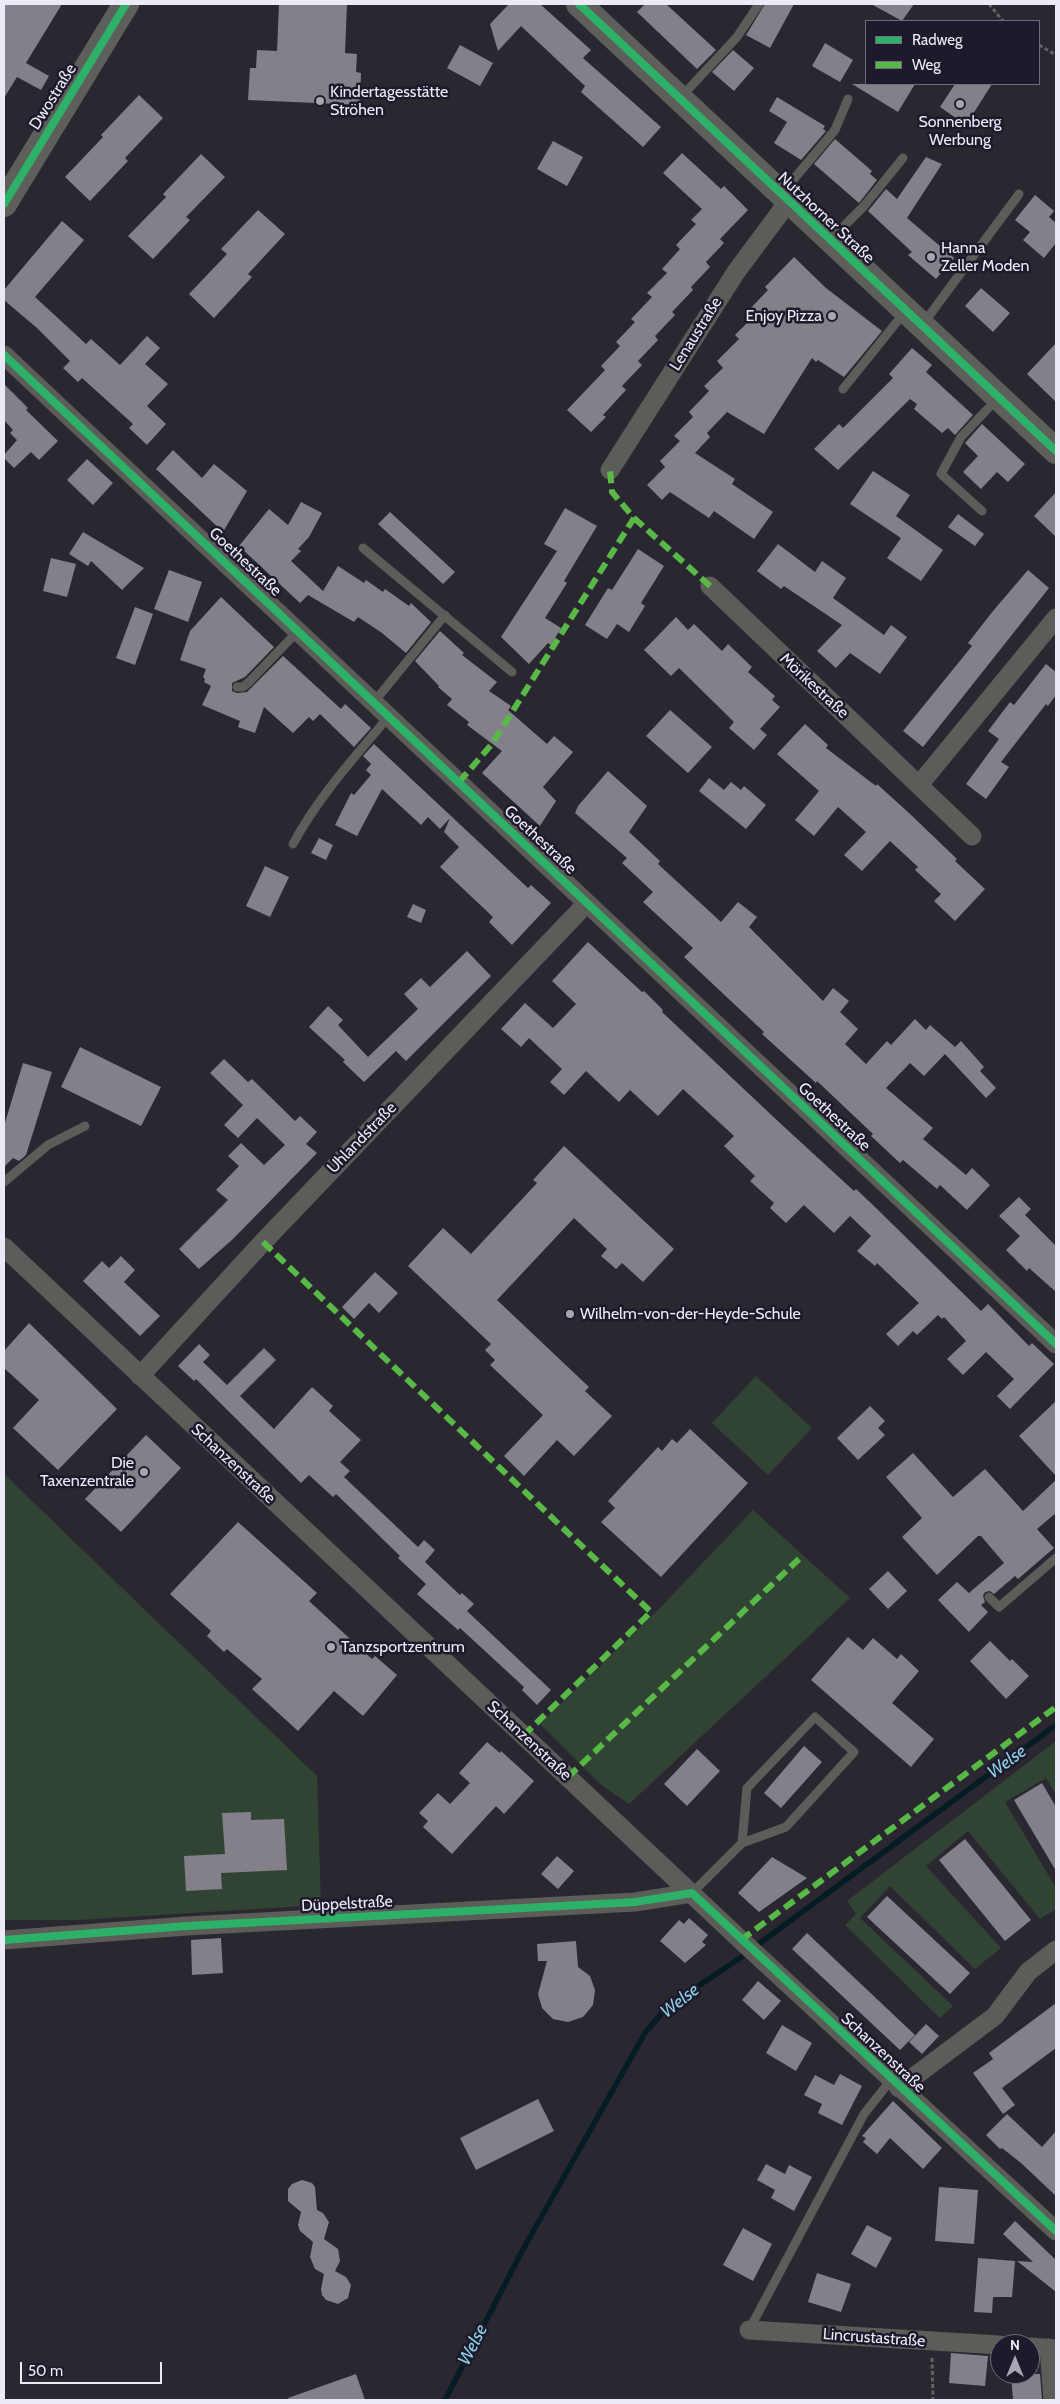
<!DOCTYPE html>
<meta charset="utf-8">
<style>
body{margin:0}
#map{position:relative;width:1060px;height:2404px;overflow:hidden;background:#2a2731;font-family:Cabin,sans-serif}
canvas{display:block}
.frame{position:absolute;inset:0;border:5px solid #eceaf6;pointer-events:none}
.legend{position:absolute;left:865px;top:20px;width:175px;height:65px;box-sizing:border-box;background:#1e1a2b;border:1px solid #706d7c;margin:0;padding:6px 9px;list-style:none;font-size:15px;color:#eceaf6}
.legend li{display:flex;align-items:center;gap:10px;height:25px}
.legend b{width:25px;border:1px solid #706d7c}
.north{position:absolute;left:990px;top:2334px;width:50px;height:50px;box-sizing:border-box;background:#1e1a2b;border:1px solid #706d7c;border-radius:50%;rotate:0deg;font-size:14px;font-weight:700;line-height:20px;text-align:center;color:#eceaf6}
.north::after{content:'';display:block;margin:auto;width:18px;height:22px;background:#a8a6b1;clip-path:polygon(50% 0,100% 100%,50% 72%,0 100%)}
.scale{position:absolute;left:20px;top:2362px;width:142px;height:22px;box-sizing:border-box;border:2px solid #eceaf6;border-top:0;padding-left:6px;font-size:15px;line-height:18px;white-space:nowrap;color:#eceaf6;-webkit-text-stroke:4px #1e1a2b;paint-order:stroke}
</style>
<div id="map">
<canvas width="1060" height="2404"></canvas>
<div class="frame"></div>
<ul class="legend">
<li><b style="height:6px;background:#2db169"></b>Radweg</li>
<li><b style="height:6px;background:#58b947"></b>Weg</li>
</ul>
<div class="north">N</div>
<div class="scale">50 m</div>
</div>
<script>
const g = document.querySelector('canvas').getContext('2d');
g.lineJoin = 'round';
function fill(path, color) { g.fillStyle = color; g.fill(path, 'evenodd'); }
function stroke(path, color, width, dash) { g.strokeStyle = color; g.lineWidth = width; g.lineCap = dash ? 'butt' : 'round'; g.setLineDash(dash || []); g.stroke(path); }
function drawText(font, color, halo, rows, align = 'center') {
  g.font = font + ' Cabin,sans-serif'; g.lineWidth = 5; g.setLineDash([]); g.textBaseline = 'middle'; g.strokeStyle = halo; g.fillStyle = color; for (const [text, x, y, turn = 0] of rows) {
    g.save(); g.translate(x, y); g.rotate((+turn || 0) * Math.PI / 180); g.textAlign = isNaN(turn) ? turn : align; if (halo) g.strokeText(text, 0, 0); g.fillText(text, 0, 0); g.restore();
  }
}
fill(new Path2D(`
 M756,1376L812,1428L768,1475L712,1423Z
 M4,1474L317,1776L321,1905L78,1920H4Z
 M753,1510L850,1598L629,1804L600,1784L540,1724L657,1611Z
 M1056,1741V1794L1046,1778L1005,1802L1056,1888V1909L1040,1919L968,1831L926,1866L1001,1948L975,1969L890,1886L860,1918L953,2006L940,2018L845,1925L856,1914L847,1901Z`), '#314434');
stroke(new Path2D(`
 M445,2400L521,2253L645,2033L667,2007L737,1960L1056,1725`), '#041c23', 5.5);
fill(new Path2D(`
 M4,4H62L26,63L49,76L41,90L17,77L4,98Z
 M279,4H347L345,53L357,54L356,72L361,73L360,105L248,100L250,68H256L257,50L277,51Z
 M509,4H540L591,50L583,58L661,127L643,147L581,92L585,86L521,26L498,51L490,24Z
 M645,4H666L716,50L697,69L637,12Z
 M765,4H794L770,48L746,35Z
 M871,4H914L902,21Z
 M825,43L853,60L840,82L812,66Z
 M460,45L493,63L480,86L447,68Z
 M733,50L754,68L734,91L712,72Z
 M852,84H915L898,112Z
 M955,84H992L966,125L940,107Z
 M139,95L163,118L125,158L128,161L90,201L65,177L103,137L101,135Z
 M777,97L825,126L823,129L826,131L801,160L774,143L787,122L769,111Z
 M835,139L872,171L870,174L877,180L859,203L814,164Z
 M553,141L583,157L567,186L537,169Z
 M682,153L721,189L724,186L748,210L720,239L724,243L706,262L710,267L691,287L693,290L672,312L675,315L655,336L658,340L638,361L642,365L622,386L626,390L603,415L606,417L591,432L567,410L605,370L601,366L620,346L616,342L635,322L631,319L652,297L647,293L667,273L662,269L680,249L676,245L696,224L691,220L702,209L663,173Z
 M201,154L225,177L186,217L190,220L153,259L128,236L166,197L163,194Z
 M926,157L942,164L907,218L954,258L936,279L908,255L912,252L868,211L886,189L897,199Z
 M1035,195L1054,211L1049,217L1056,223V243L1044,258L1023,240L1030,232L1015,220Z
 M258,210L285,234L248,274L252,277L214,318L189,294L227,254L221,249Z
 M62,221L84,240L35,297L86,344L91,339L120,365L147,336L160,348L145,364L168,384L147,406L166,424L147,445L129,428L133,424L82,378L78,382L63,368L70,361L37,328L4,300V290Z
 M794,257L826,288L882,331L844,377L818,360L816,362L812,358L764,434L727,412L707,433L710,437L695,453L735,479L732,484L773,512L754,539L714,511L709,518L670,492L662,500L647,485L665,467L660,461L680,441L674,436L693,417L689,412L709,391L704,386L723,368L717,361L739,339L735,335L754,316L748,311L768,290L765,287Z
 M981,288L1010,313L993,332L965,306Z
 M1056,343V402L1027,374Z
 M912,348L932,365L926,372L973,415L955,435L948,428L942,433L914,409L917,404L910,399L838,470L814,449L839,424L843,428L893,378L889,374Z
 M4,384L28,408L26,410L58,441L39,460L31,452L14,468L4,458V455L17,440L10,433L13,430L4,420Z
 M982,424L1025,464L1008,482L997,472L981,489L963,472L978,456L965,443Z
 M173,450L202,478L214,464L247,491L223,532L156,469Z
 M87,459L113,483L93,505L67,480Z
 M873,471L910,495L896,516L943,550L921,581L887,558L901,538L850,504Z
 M1056,492V537L1034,516Z
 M301,502L322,513L309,537L298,549L301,551L291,561L323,591L338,566L364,583L366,580L383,592L385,589L409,606L411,603L431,622L406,653L382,633L358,617L354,622L308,595L300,603L239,546L269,509L288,525Z
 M565,508L597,526L564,581L567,583L545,618L561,628L551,645L548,643L529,664L501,637L557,551L544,544Z
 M390,512L455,572L443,584L378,524Z
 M958,514L984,534L975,546L948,527Z
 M83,532L144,568L122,590L91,561L88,566L69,554Z
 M778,544L815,572L822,561L846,578L833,598L884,635L891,625L907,637L880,674L850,653L836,668L817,651L842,625L784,586L781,589L757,571Z
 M638,549L664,566L641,603L645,606L629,632L617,624L607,639L585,625L608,588L612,590Z
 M51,558L76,564L67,597L43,591Z
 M169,570L202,582L188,622L154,609Z
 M1028,570L1049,588L923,747L903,731L972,646L968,643L993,611Z
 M221,597L274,647L245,677L232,683V691L237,693L247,692L283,656L341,709L345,704L371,728L354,747L320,714L313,721L309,717L293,733L264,707L255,733L238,727L240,721L202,705L211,686L204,682L205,679L203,677L206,669L180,660L190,631Z
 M135,607L153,614L135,665L116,658Z
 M676,617L688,630L694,624L722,651L728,644L752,667L748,672L775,696L772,700L780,707L760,729L767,735L754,750L729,728L734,722L679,668L671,676L644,650Z
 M440,631L464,653L462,655L497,682L489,691L511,706L508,710L547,744L554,736L573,752L543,787L556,801L540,826L482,773L502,751L467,725L469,722L447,705L452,699L438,687L439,686L415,661Z
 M1046,664L1056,672V695L1048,706L1046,704L1001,762L1009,767L986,799L966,784L999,739L988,731L1010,702L1014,705Z
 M670,710L712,747L688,773L646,736Z
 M805,724L828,745L826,748L876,786L877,784L909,813L957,859L955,861L985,889L955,921L934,901L941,894L915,870L918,867L890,841L862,871L844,855L866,832L838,807L814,836L795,820L819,791L777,754Z
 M374,744L528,888L531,885L551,903L512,945L489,922L493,917L440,867L459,847L444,832L450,818L440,829L428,817L421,825L382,789L357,836L335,825L351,793L354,795L371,775L366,770L371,764L363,756Z
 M608,771L647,806L629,832L660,861L658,864L721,922L738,902L757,917L749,927L823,1001L833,988L849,1001L840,1012L858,1029L845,1044L866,1064L887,1041L891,1045L915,1019L926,1030L930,1025L955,1047L961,1041L984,1067L980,1071L996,1088L986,1098L945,1054L924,1076L910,1063L886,1088L933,1128L923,1139L966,1175L972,1168L990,1185L967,1210L940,1185L937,1189L903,1160L900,1163L871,1136L873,1134L817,1081L816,1083L762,1034L764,1032L684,957L693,948L643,902L653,892L622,863L627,858L575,813L578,806Z
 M709,778L724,790L731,782L741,790L744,786L766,805L746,829L699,791Z
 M319,838L333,845L326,860L311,853Z
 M265,866L289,877L270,917L246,906Z
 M413,904L426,910L421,923L407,917Z
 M588,942L642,992L644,991L663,1010L662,1012L781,1124L854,1191L856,1189L874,1206L981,1311L988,1304L1029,1346L1032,1343L1054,1364L1010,1409L997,1396L1014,1379L986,1352L963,1375L947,1359L966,1341L944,1317L942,1319L938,1315L917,1335L913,1331L898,1346L886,1334L919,1303L877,1263L875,1266L857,1251L871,1236L850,1216L834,1233L804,1205L786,1223L770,1208L774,1203L750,1181L755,1176L724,1146L734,1136L683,1089L658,1116L630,1090L619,1102L586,1071L564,1095L550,1082L562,1069L529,1038L521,1047L501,1029L525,1003L553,1028L576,1004L552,981Z
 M467,951L491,976L406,1061L396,1051L364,1082L343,1062L345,1060L309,1027L328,1006L343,1020L338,1025L368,1057L418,1009L404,994L421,978L430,987Z
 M80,1047L161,1087L141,1126L61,1087Z
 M224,1059L248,1082L252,1079L295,1121L300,1116L317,1132L306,1144L317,1153L233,1239L199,1269L179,1249L228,1200L216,1190L239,1166L228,1156L241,1143L264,1165L285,1145L257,1118L238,1138L224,1125L243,1105L210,1073Z
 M23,1063L52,1072L26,1155L19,1161L13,1158L4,1167V1126Z
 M564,1146L674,1249L643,1282L622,1263L616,1269L601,1256L607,1249L574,1218L497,1300L589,1387L585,1391L612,1416L574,1456L557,1440L524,1476L504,1456L543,1415L490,1365L495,1360L485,1350L491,1344L408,1266L443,1228L471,1254L537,1183L533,1180Z
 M1019,1197L1031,1209L1025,1215L1056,1246V1292L1029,1268L1027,1271L1006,1250L1020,1236L999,1216Z
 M121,1256L135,1270L124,1282L160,1316L140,1336L83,1281L102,1261L109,1268Z
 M375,1272L398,1293L379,1313L369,1303L354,1319L342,1307Z
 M29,1323L117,1409L58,1470L13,1428L39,1400L4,1368V1351Z
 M199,1344L210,1355L203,1362L227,1385L264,1348L276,1360L240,1396L274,1429L312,1387L333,1406L329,1411L361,1440L340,1462L350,1471L344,1477L418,1547L424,1540L435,1550L425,1562L460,1595L462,1593L474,1604L467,1611L551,1690L537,1705L522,1690L524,1687L460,1628L458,1630L417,1594L426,1584L398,1558L400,1556L360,1517L336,1494L333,1497L309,1475L301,1483L196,1379L194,1381L178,1366Z
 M1056,1401V1476L1019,1436Z
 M870,1406L885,1421L878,1428L885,1435L858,1460L837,1438Z
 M690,1429L748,1483L661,1577L601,1522L615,1508L608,1501L658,1447L662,1451L672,1439L677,1443Z
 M146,1435L181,1468L121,1532L85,1499Z
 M913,1453L953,1497L985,1469L1023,1511L1056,1480V1513L1037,1529L1054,1548L1018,1579L1015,1576L994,1594L990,1591L985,1592L983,1596L985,1602L981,1605L988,1612L969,1632L938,1600L957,1582L969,1593L1004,1563L981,1536H978L937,1575L902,1537L922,1518L886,1477Z
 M238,1522L317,1593L309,1601L372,1659L375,1656L397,1675L363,1716L334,1691L298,1731L252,1689L262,1679L227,1649L224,1652L207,1636L211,1631L170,1594Z
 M888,1571L907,1591L888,1609L869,1589Z
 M848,1637L863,1650L873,1638L897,1659L901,1654L919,1671L892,1703L934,1739L911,1767L811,1680Z
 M990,1641L1010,1661L1012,1659L1029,1676L1006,1699L970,1661Z
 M487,1742L500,1753L501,1751L534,1781L504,1814L496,1806L452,1854L423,1827L428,1821L419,1813L438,1793L450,1804L470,1783L459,1773Z
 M804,1746L822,1762L781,1808L764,1793Z
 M697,1749L720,1771L687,1806L664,1784Z
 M1042,1783L1056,1807V1871L1014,1800Z
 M251,1812V1820L284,1819L287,1870L221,1873L222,1889L186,1891L184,1856L225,1854L222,1813Z
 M965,1839L1031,1920L1005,1941L939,1860Z
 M557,1856L574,1871L558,1889L541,1874Z
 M772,1857L807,1878L759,1912L738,1893Z
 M887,1896L970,1973L950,1994L867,1917Z
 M689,1918L708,1935L702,1942L706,1945L685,1963L660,1941L679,1920L684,1924Z
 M807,1933L915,2035L900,2050L792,1949Z
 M221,1938L223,1973L192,1975L191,1940Z
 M576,1941L578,1967L590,1976L595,1990L593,2005L583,2017L568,2022L553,2019L542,2008L538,1994L547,1961H538L537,1944Z
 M758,1981L781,2001L764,2020L742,2000Z
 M1056,2003V2048L1002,2088L1015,2105L1003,2114L973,2073L993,2059L989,2053Z
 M926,2024L939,2036L922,2054L909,2042Z
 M782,2025L812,2043L796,2071L766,2053Z
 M840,2074L862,2086L842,2125L818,2113L822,2104L804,2095L815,2075L834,2085Z
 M538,2099L554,2131L476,2170L460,2138Z
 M893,2101L942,2148L923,2169L890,2138L877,2154L863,2142L866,2138L862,2136Z
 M1007,2114L1042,2147L1056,2131V2196L1021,2163L1002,2148L1000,2149L986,2135Z
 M766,2164L785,2174L789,2165L812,2177L794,2211L771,2198L775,2190L757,2180Z
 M302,2180L312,2183L315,2187L317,2210L323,2213L329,2222L324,2239L338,2249L340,2261L335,2271L346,2277L351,2285L348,2298L338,2304L326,2300L322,2295L321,2289L324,2274L315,2269L310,2257L313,2242L300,2231L298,2225L301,2212L288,2201V2189L292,2184Z
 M939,2187L978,2190L974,2244L935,2241Z
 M1015,2221L1056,2260V2292L1017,2261L1033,2262L1003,2234Z
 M867,2225L892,2238L876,2268L851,2254Z
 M743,2228L772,2244L753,2281L723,2265Z
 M978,2258L1015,2261L1012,2297H993L992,2313L974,2312Z
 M817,2273L851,2284L841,2312L808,2302Z
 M951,2353L988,2356L985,2386L949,2383Z
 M356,2374L365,2400H289L288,2398Z
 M1011,2374H1040L1042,2400H1013Z`), '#838089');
stroke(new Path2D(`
 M989,4L1003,21
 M1039,45L1056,55
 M932,2358L933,2400`), '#626263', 3, [4, 2.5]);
stroke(new Path2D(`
 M681,97L737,37L759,4
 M782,193L835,130L848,99
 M831,239L864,206L903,158
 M923,324L1019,194
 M843,389L904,313
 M982,511L941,474L961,437L997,399
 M363,548L512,672
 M237,687H243L249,682L298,631
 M374,702L445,615
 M293,844C318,797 355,757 389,716
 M4,1182L48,1145L85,1126
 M989,1597L999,1607L1056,1558
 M692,1893L742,1843L786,1827L854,1752L815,1717L747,1788L742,1843
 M749,2330L864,2114L891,2080`), '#5c5c59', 9);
stroke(new Path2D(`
 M4,355L1056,1344
 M610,470L736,272L788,202
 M710,586L972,836
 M919,785L1056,618
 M4,1247L745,1944L1056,2231
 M140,1376L263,1242L587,903
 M4,1940L187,1926L635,1902L692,1893
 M899,2088L995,2016L1028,1972L1056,1950
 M749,2330L1000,2345
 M1030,2347L1056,2349
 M1049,2348L1053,2400`), '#5c5c59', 19);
stroke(new Path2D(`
 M579,4L1056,451
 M4,204L126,4`), '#5e5e5b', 26);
stroke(new Path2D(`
 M634,518L710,586
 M459,782L492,744L634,518L612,492L610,470
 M263,1242L651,1612L523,1736
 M568,1777L799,1559
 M741,1940L1056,1707`), '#58b947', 6, [12, 6]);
stroke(new Path2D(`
 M579,4L1056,451
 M4,204L126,4
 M4,355L1056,1344
 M4,1940L187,1926L635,1902L692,1893L1056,2231`), '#2db169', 8);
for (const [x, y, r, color] of [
 [320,101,5,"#a8a6b1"],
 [960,104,5,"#a8a6b1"],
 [931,257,5,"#a8a6b1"],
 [832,316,5,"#a8a6b1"],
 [570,1314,5,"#a8a6b1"],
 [144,1472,5,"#a8a6b1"],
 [331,1647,5,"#a8a6b1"]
]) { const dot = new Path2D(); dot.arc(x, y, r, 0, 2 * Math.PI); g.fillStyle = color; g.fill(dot); stroke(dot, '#1e1a2b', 2); }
drawText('16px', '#eceaf6', '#1e1a2b', [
 ["Kindertagesstätte",330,92],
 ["Ströhen",330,110],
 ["Sonnenberg",960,122,"center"],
 ["Werbung",960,140,"center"],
 ["Hanna",941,248],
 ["Zeller Moden",941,266],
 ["Enjoy Pizza",822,316,"right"],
 ["Wilhelm-von-der-Heyde-Schule",580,1314],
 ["Die",134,1463,"right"],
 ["Taxenzentrale",134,1481,"right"],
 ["Tanzsportzentrum",341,1647]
], 'left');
drawText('16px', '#eceaf6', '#1e1a2b', [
 ["Dwostraße",53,97,-58],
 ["Nutzhorner Straße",826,218,43],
 ["Lenaustraße",696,334,-58],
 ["Goethestraße",245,562,43],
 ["Mörikestraße",814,686,43],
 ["Goethestraße",540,840,43],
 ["Goethestraße",834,1117,43],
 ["Uhlandstraße",362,1138,-46],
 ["Schanzenstraße",233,1464,43],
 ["Schanzenstraße",529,1741,43],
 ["Düppelstraße",347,1904,-3],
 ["Schanzenstraße",883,2053,43],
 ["Lincrustastraße",874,2338,4]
]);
drawText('italic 18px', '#8bd1e6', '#1e1a2b', [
 ["Welse",1007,1762,-36],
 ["Welse",680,2001,-38],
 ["Welse",473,2345,-63]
]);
</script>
